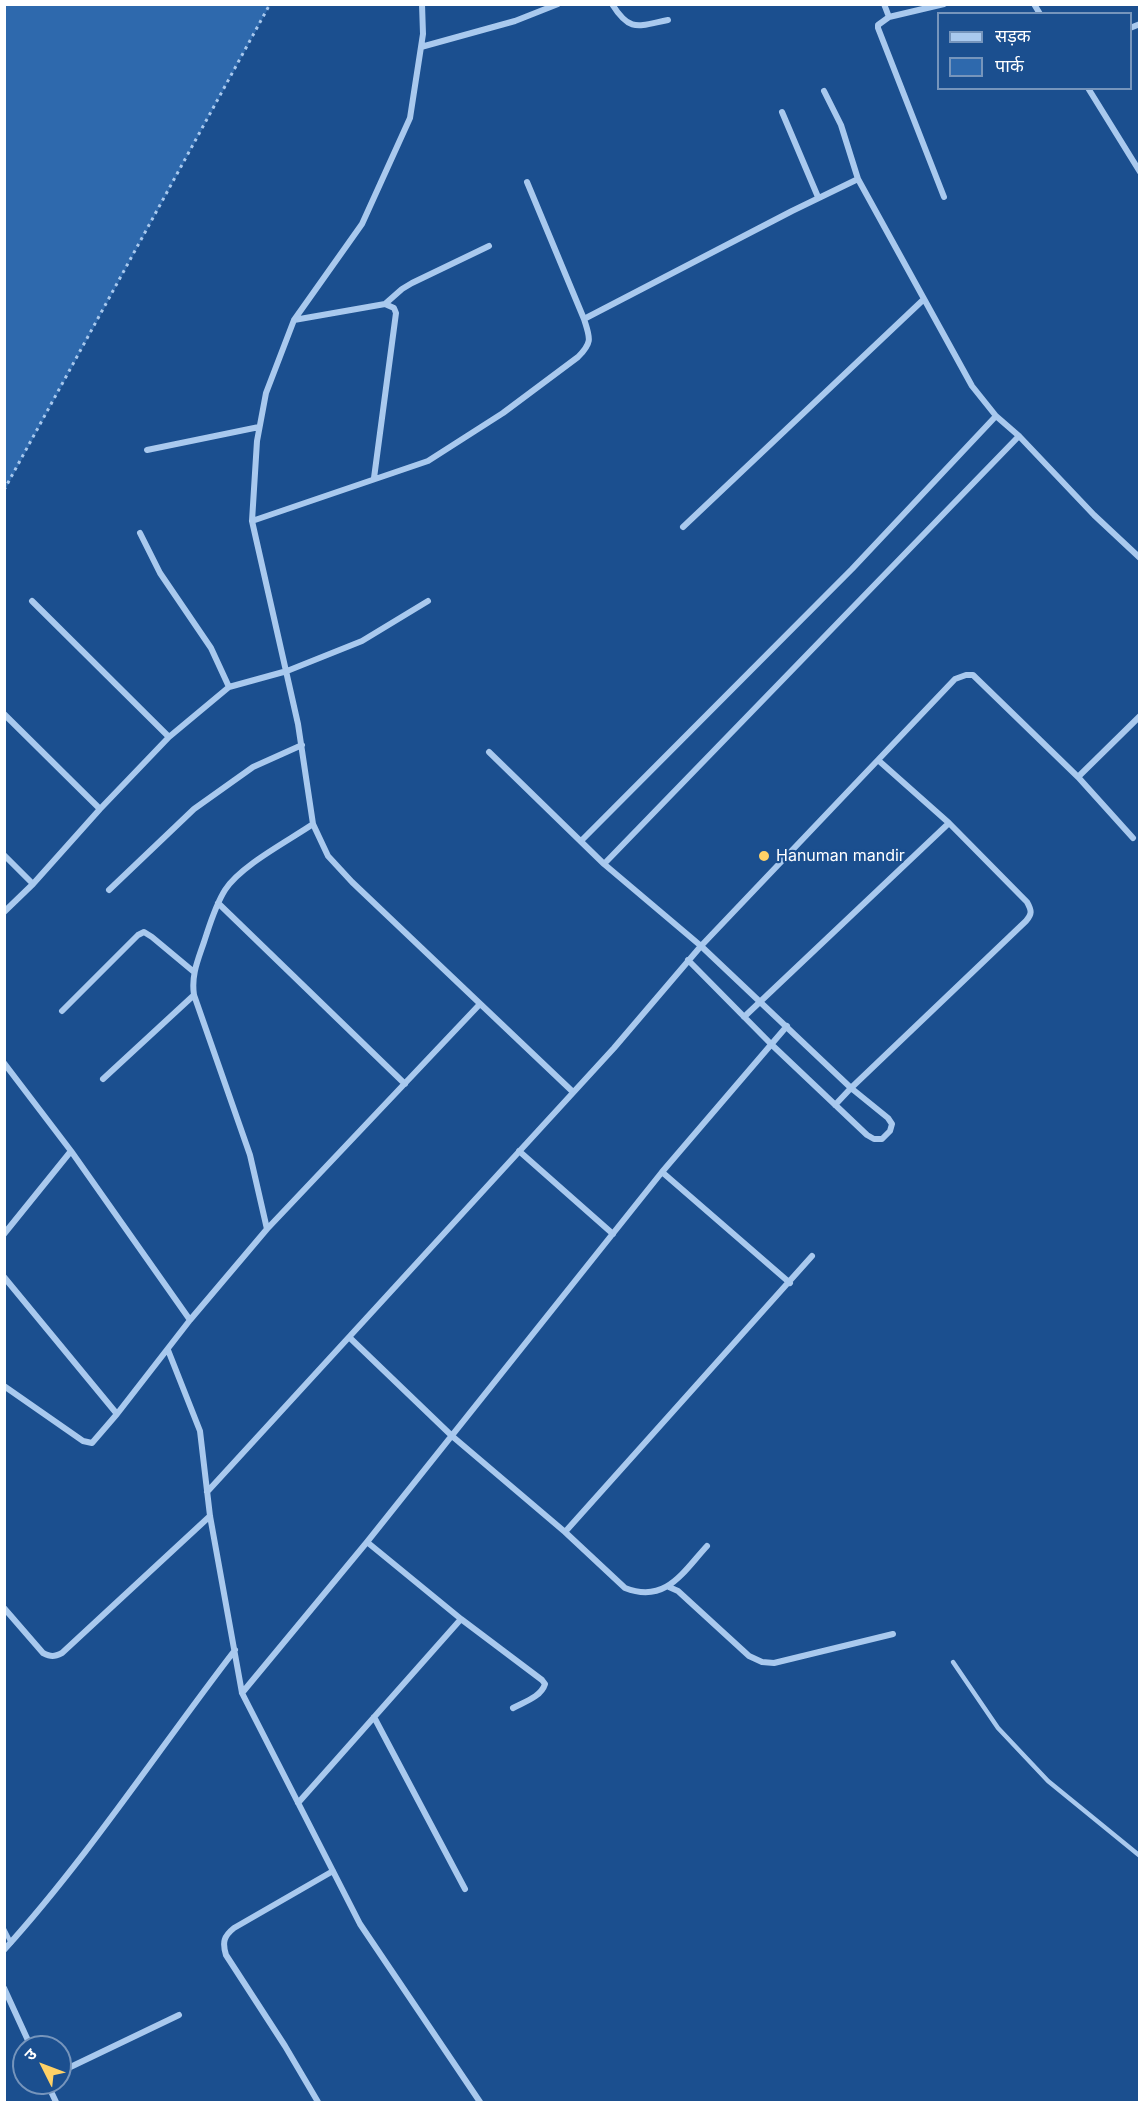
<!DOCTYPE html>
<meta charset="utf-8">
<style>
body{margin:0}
#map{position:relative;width:1144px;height:2107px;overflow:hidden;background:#1b4f8f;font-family:Inter,"Noto Sans Devanagari",sans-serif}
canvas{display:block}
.frame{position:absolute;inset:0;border:6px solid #fff;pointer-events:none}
.legend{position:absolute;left:937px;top:12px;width:195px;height:78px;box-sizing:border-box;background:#1b4f8f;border:2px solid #7695bc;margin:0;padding:8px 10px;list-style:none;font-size:18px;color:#fff}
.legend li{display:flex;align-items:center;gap:12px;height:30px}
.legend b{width:30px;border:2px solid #7695bc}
.north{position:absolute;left:12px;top:2035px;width:60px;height:60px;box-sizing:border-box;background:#1b4f8f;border:2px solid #7695bc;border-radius:50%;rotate:312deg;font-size:16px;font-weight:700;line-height:24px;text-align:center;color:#fff}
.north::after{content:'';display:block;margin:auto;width:21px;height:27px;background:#ffd166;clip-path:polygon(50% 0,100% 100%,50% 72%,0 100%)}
</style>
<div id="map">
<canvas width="1144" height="2107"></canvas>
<div class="frame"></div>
<ul class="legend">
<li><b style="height:8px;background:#a9c9ee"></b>सड़क</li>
<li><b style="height:16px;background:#2e69ad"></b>पार्क</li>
</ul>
<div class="north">उ</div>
</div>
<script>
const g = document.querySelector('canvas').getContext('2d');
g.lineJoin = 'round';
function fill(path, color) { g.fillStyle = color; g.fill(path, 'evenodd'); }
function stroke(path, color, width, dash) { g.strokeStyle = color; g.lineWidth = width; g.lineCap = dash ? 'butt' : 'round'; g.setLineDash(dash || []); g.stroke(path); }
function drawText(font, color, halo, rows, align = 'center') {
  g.font = font + ' Inter,sans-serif'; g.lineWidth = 4.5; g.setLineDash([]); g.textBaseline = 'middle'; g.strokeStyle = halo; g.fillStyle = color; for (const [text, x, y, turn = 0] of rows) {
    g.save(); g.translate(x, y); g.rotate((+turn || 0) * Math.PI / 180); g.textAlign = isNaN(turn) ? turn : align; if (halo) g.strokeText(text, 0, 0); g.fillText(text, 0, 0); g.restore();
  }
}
fill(new Path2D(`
 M5,4L270,5L5,490L4,5Z`), '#2e69ad');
stroke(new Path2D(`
 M4,490L270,4`), '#a9c9ee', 3, [3, 4.5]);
stroke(new Path2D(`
 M953,1662L998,1728L1048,1781L1140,1856
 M4,1929L11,1943`), '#a9c9ee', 4.5);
stroke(new Path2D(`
 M422,4L423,34L410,118L362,224L294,320L266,393L257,441L252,521L298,724L313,824L328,856L352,882L573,1092
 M612,4C630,33 638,26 668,20
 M884,4L889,17
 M944,4L889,17L878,25V28L944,197
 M1034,4L1040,14
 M1130,28L1140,24
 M421,47L515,21L558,4
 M1088,88L1140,172
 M824,91L841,125L858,179L972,386L996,416L1019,436L1094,515L1140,558
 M782,112L818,197
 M385,304L402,289L412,283L489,246
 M584,319L792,211L858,179
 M294,320L385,304L394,308L396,313L374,478
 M147,450L259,427
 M252,521L428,461L503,413L578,357C593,342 590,338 584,319L527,182
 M683,527L923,300
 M140,533L160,573L211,648L229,687
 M32,601L169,737
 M4,714L100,809
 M489,752L604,864L701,946L851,1088L888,1118L892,1124L890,1131L882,1139H874L867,1135L771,1044L688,960
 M1078,777L1140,716
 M581,841L852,569L996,416
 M4,855L33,884
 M604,864L1019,436
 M109,890L194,809L253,767L302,745
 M218,903L405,1084
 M4,912L33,884L100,809L169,737L229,687L287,671L362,641L428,601
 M62,1011L138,935L144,932L152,937L194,972
 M744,1017L949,823
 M4,1063L71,1151L190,1320
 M103,1079L194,995
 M835,1105L851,1088L1026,921C1032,914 1032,911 1027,902L949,823L878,760
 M519,1151L613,1234
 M662,1172L790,1283
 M267,1229L250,1155L194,995C191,975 198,960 204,942C210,924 215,906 225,890C240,866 288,841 313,824
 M4,1234L71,1151
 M4,1277L117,1414
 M349,1337L452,1436L565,1532L625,1588C666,1604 683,1572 707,1546
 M168,1350L200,1431L210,1516L242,1693L360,1924L480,2102
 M4,1386L83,1441L92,1443L117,1414L190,1320L267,1229L480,1004
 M207,1492L614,1048L701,946L955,679L966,675H973L1078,777L1133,838
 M565,1532L812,1256
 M367,1542L461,1619L542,1680L545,1684C541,1697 524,1702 513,1708
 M669,1587L678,1591L749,1656L762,1662L774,1663L893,1634
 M4,1608L43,1653C51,1657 54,1657 62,1653L210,1516
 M242,1693L367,1542L662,1172L787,1026
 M374,1717L465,1889
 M298,1803L461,1619
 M4,1950C89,1856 158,1750 235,1650
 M4,1988L31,2047
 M60,2072L179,2015
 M47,2083L56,2102
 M318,2102L285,2046L226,1955C222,1942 224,1936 234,1928L333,1871`), '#a9c9ee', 6);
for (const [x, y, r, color] of [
 [764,856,6,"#ffd166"]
]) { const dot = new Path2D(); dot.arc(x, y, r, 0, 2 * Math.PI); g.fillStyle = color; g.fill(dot); stroke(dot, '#1b4f8f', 2); }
drawText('16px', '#fff', '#1b4f8f', [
 ["Hanuman mandir",776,856]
], 'left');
</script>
